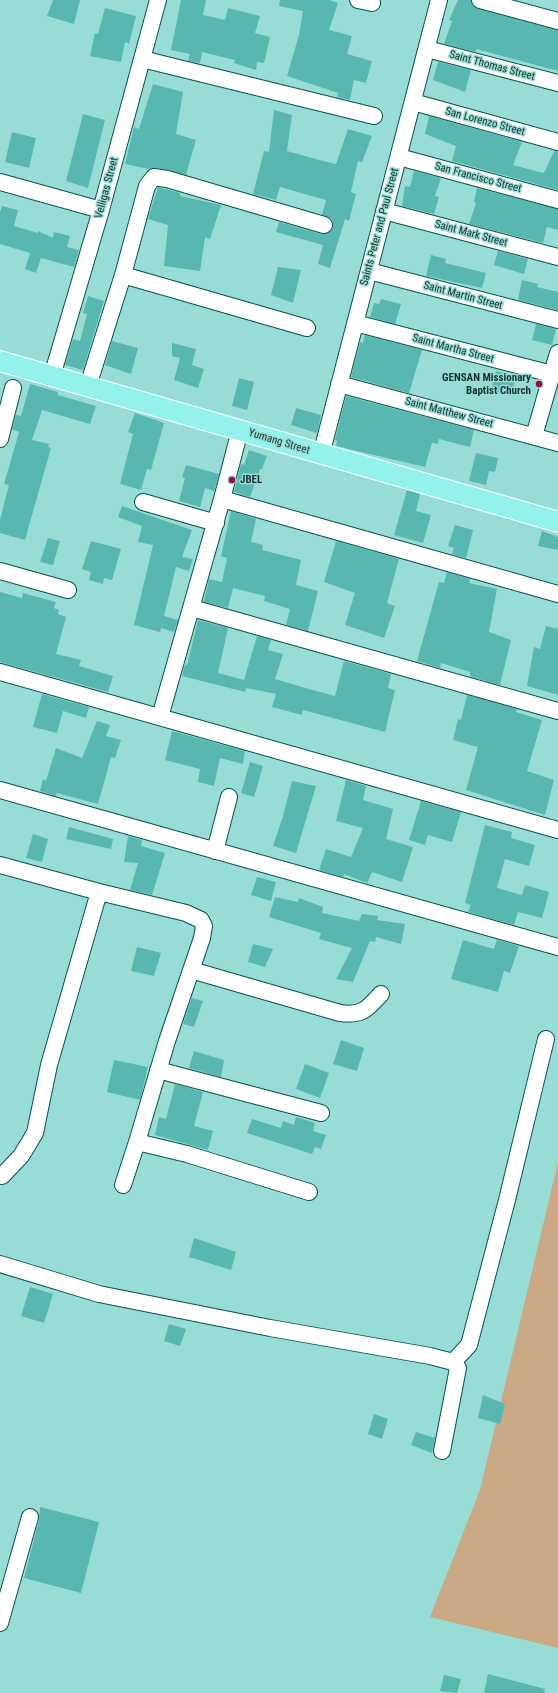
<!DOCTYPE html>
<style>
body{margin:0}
canvas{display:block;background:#98dcd6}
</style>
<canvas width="558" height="1693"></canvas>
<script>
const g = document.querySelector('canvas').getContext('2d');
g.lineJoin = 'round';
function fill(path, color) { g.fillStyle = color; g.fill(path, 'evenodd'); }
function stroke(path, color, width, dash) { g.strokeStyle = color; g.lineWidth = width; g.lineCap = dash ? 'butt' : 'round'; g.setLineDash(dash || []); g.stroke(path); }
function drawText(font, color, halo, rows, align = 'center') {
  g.font = font + ' "Roboto Condensed",sans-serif'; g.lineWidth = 3; g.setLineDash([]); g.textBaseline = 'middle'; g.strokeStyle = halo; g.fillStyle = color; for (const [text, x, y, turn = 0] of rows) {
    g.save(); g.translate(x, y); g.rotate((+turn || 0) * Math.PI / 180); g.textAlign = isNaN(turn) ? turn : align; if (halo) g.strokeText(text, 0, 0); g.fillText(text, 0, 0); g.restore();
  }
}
fill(new Path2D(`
 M558,1162V1648L430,1617L480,1490Z`), '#cba984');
fill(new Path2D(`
 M53,0H80L74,24L47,16Z
 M181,0H206L203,15L225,20L228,8L260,16L255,33L270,37L264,63L257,62L256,70L234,63L235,60L202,52L200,63L188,61L190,54L171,50Z
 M280,0H329L338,3L329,30L352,36L347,54L372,61L366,83L354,80L350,100L337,97L338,93L287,76L299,35L303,11L279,6Z
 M458,0H471L473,6L478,9L558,30V71L476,49V52L444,44L452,21L449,20Z
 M105,8L136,16L129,44L125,42L121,62L90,56L95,33L98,34Z
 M438,62L471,70L465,92L433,80Z
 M153,84L183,92L176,134L196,140L186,175L168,170L155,168L149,169L125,164L134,127L139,129Z
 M274,110L292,115L287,151L323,161L336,164L348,129L372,136L362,162L358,161L351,192L356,194L349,221L345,219L330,268L318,264L323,245L276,232L279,222L321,234L330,232L333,228V222L331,218L322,215L326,200L280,187L276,200L253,194L264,151L269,152Z
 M83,114L105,120L88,188L66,181Z
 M429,116L522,142L513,165L543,173L545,171L554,151H558V190L452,161L456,146L425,134Z
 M12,132L36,138L29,168L5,162Z
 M414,171L441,178L435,196L439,197L434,214L402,206L405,186L410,187Z
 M158,187L180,193V196L221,205L210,239L205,237L200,271L164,266L168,225L148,219Z
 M477,188L558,209V230L547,227L543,243L469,224L476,203L474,202Z
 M2,206L18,210L14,226L38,233V231L53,238L54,232L70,236L67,247L79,250L74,267L41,258L36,273L25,269L30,253L0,244V212Z
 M498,251L528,259L524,274L494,265Z
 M431,255L446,259L445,263L486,273L482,288L426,276Z
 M278,267L301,270L293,303L271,295Z
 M522,280L538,284L537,287L558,292V310L518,300Z
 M88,296L104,301L83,370L65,365L73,339L80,341L87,314L83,313Z
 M381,299L401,304L395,324L370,317L374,303L379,304Z
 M536,324L556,329L552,345L532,340Z
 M365,335L422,350L409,393L351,377L360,342L363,343Z
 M112,341L138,348L131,374L105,365Z
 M172,343L196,349L192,365L204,369L198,388L174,380L180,358L172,356Z
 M496,371L516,376L511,396L491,390Z
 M239,378L254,382L247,410L232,406Z
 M30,384L58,392V395L96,406L90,424L42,410L32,440L49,444L48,447L51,448L25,540L0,533V520L9,485L4,484L19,432L12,429L16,415L21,416Z
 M346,396L474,430L470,447L439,439L438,444L432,443L425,467L336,446L337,441L335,440Z
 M296,408L321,415L317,433L291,425Z
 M135,413L164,423L151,470L147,469L141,490L120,484L133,434L128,432Z
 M249,450L267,456L262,469H260L256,484L255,483L250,497L234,492L241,464L244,465Z
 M476,453L498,458L495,472L489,471L486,485L469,481Z
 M186,465L219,474L214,491L205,488L200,507L179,501L185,478L182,477Z
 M407,490L420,494L416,511L431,515L423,543L394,535Z
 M122,506L192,530L182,557L193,559L189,571L176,567L164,616L178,620L174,632L161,628L160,632L134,625L153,545L138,542L142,526L118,517Z
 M231,511L256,519L251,542L263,545L262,550L301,560L296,585L318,591L308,631L286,625L290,609L264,601L265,596L233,588L228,608L204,602L209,579L222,582L227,558L221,556Z
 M455,525L473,530L466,558L452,554L454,548L448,546Z
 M542,531L558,537V550L538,546Z
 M48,538L60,541L53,565L40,562Z
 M91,541L121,549L112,580L104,578L103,584L89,580L91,572L82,569Z
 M336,541L399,559L387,603L395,606L384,638L345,625L355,593L324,582Z
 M447,572L470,579L469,583L497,589L489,632L511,640L500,685L472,677L470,676V672L441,663L440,668L417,661L439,582L444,583Z
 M0,592L22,598L23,593L56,602L54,608L59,610L58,614L66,617L56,654L81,660L79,666L113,676L108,692L0,662Z
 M198,620L228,628L218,673L244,680L257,636L271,640L268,650L283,654L275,679L309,689L335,696L344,661L391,674L388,688L395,690L385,732L303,710L302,715L272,707L276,694L246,688L245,692L182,676L185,665H187Z
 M546,626L558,629V695L527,686L534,647L540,649Z
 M42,694L89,707L86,718L63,711L57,733L33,727Z
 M467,695L517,709L516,712L542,720L527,771L554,780L545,815L466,790L478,747L453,740L458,719L461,720Z
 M97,721L110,725L106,736L121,740L115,758L111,757L98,804L57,793L56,796L40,791L43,779L46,781L56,748L82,758Z
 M172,731L245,751L243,764L220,758L214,786L198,782L200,769L165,760Z
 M250,762L263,766L254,797L241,793Z
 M346,780L366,786L363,800L393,809L386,839L413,847L402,882L372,872L367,883L344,874L343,877L319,870L326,849L351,857L363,828L336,821Z
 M292,781L316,786L296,853L273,846L283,816Z
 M421,801L461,812L452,842L428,835L425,845L409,840Z
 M485,825L512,832L511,838L535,845L529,866L505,859L497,888L522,895L525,885L549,892L542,918L518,912L514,925L468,912L471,905L465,903Z
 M69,827L113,839L111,849L66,839Z
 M33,834L48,839L42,862L26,858Z
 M128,836L142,840L141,846L165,853L152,895L130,890L138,863L124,862Z
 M257,877L276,882L271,901L251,895Z
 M275,897L298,902L299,898L323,907L322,913L359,921L362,914L378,916L377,920L405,924L401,944L376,937L375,942L370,941L353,982L336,979L352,948L319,939L321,933L269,917Z
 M463,940L494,949L497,940L519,946L510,973L504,971L498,992L451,979Z
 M253,944L273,949L265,967L248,962Z
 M137,947L161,953L154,976L131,971Z
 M192,998L203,1001L194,1027L183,1024Z
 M341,1040L364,1048L357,1071L333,1064Z
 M194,1051L224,1060L221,1077L189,1068Z
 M114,1060L148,1067L140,1100L107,1092Z
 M305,1064L329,1073L320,1098L296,1089Z
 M175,1084L203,1092L194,1126L213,1131L208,1150L155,1135L159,1117L166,1119Z
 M296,1117L315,1123L313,1131L326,1135L321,1149L315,1147L312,1154L247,1133L252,1119L281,1128L283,1121L294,1125Z
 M194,1238L236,1252L231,1270L189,1257Z
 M30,1287L53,1294L44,1323L21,1316Z
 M169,1324L186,1329L180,1346L164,1341Z
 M483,1395L505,1404L500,1424L478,1418Z
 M374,1414L388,1419L382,1439L368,1434Z
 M416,1432L435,1438L432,1453L411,1445Z
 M40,1507L99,1522L81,1593L24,1578L39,1520Z
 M488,1674L545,1689L544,1693H484Z
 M444,1675L461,1679L457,1693L440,1691Z`), '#58b8b1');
const minor = new Path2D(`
 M358,0L372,3
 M480,0L558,21
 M427,49L558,83
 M142,59L374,116
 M413,102L558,142
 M399,157L558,200
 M0,182L101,210
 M384,211L558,257
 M369,271L558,320
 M123,275L307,328
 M355,323L552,374
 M52,376L101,210L158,0
 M339,384L558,443
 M88,386L123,275L147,186L154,177L167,179L324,225
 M534,436L558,353
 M0,439L13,388
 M321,455L439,0
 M222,499L558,594
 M143,502L216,523
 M0,571L68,590
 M192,608L558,711
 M0,672L558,830
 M160,717L222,499L240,430
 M0,790L558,947
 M215,851L229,797
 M0,865L99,892L186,913L201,920L204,926L202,938L167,1041L137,1142L187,1154L309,1192
 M191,970L340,1013C363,1016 367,1009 381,994
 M158,1070L321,1113
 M2,1176L21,1156L35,1133L49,1065L99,892
 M123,1185L137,1142
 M0,1264L99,1294L270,1328L430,1356L453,1362L458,1368L442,1451
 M453,1362L469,1345L507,1200L546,1039
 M0,1623L30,1517`);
const major = new Path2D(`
 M0,361L558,522`);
stroke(minor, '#015450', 18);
stroke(major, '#fff', 22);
stroke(minor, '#fff', 16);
stroke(major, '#94f2ec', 20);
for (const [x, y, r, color] of [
 [539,384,4,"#a20843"],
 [232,480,4,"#a20843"]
]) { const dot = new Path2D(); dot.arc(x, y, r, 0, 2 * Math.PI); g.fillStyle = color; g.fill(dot); stroke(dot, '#98dcd6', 1.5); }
drawText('11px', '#183432', '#98dcd6', [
 ["Saint Thomas Street",492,66,15],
 ["San Lorenzo Street",485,122,15],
 ["San Francisco Street",478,178,15],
 ["Velligas Street",107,188,-75],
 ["Saints Peter and Paul Street",380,227,-75],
 ["Saint Mark Street",471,234,15],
 ["Saint Martin Street",463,296,15],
 ["Saint Martha Street",453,349,15],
 ["Saint Matthew Street",449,413,15],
 ["Yumang Street",279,442,17]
]);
drawText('bold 11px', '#183432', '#98dcd6', [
 ["GENSAN Missionary",531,378],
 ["Baptist Church",531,391],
 ["JBEL",240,480,"left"]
], 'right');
</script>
